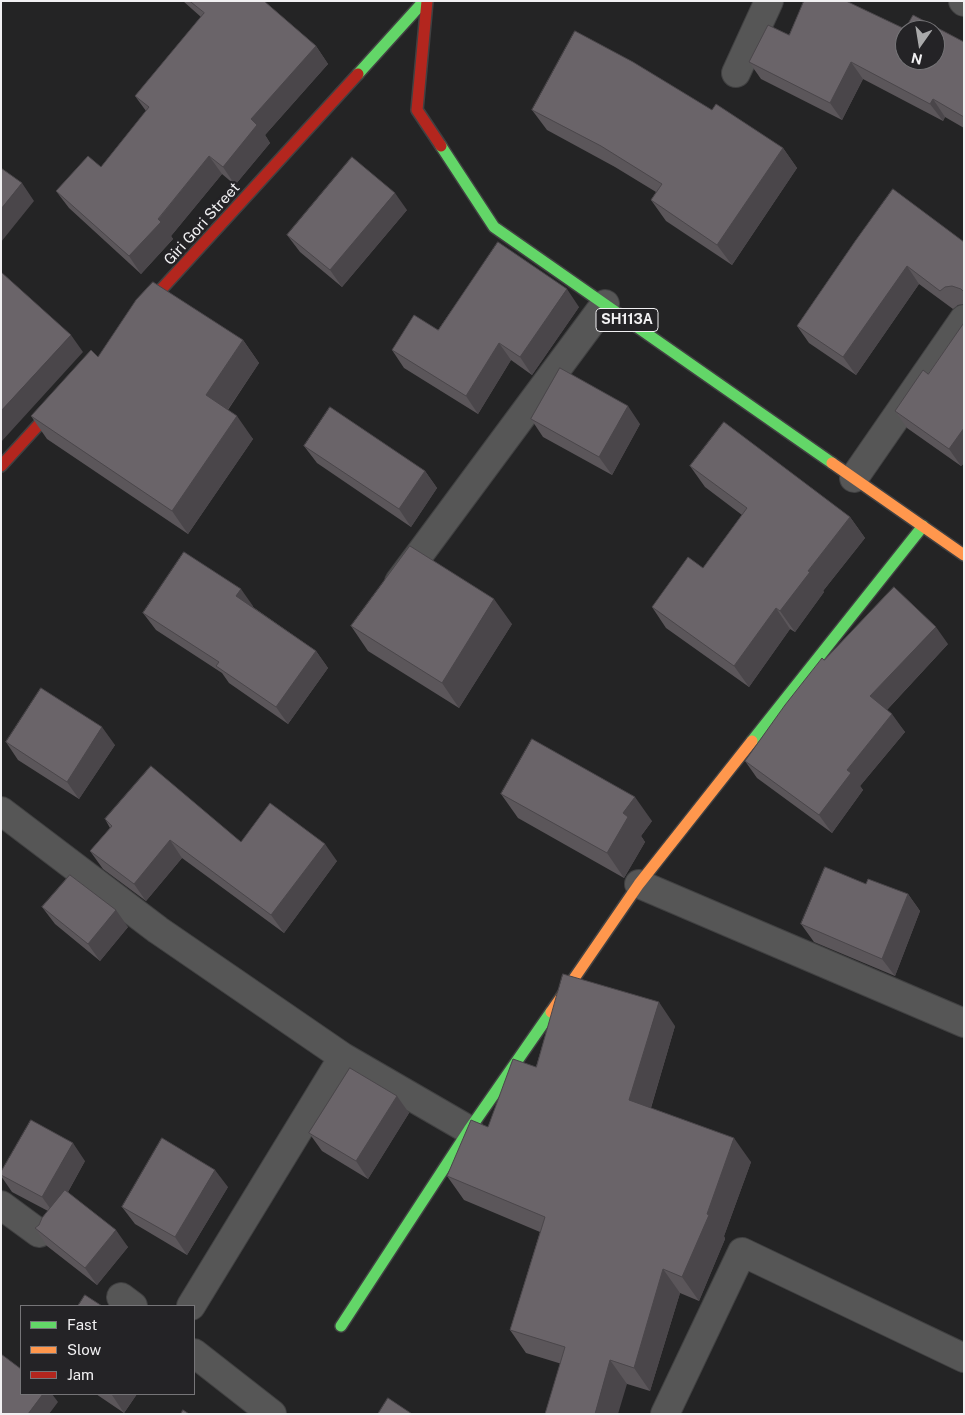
<!DOCTYPE html>
<style>
body{margin:0}
#map{position:relative;width:965px;height:1415px;overflow:hidden;background:#242425;font-family:"Public Sans",sans-serif}
canvas{display:block}
.frame{position:absolute;inset:0;border:2px solid #f1f0f2;pointer-events:none}
.legend{position:absolute;left:20px;top:1305px;width:175px;height:90px;box-sizing:border-box;background:#242326;border:1px solid #767578;margin:0;padding:6px 9px;list-style:none;font-size:15px;color:#f1f0f2}
.legend li{display:flex;align-items:center;gap:10px;height:25px}
.legend b{width:25px;border:1px solid #767578}
.north{position:absolute;left:895px;top:20px;width:50px;height:50px;box-sizing:border-box;background:#242326;border:1px solid #767578;border-radius:50%;rotate:193deg;font-size:14px;font-weight:700;line-height:20px;text-align:center;color:#f1f0f2}
.north::after{content:'';display:block;margin:auto;width:18px;height:22px;background:#a9a9aa;clip-path:polygon(50% 0,100% 100%,50% 72%,0 100%)}
</style>
<div id="map">
<canvas width="965" height="1415"></canvas>
<div class="frame"></div>
<ul class="legend">
<li><b style="height:6px;background:#63d668"></b>Fast</li>
<li><b style="height:6px;background:#ff974d"></b>Slow</li>
<li><b style="height:6px;background:#b3261e"></b>Jam</li>
</ul>
<div class="north">N</div>
</div>
<script>
const g = document.querySelector('canvas').getContext('2d');
g.lineJoin = 'round';
function stroke(path, color, width, dash) { g.strokeStyle = color; g.lineWidth = width; g.lineCap = dash ? 'butt' : 'round'; g.setLineDash(dash || []); g.stroke(path); }
function fill(path, color) { g.fillStyle = color; g.fill(path, 'evenodd'); }
function drawText(font, color, halo, rows, align = 'center') {
  g.font = font + ' "Public Sans",sans-serif'; g.lineWidth = 5; g.setLineDash([]); g.textBaseline = 'middle'; g.strokeStyle = halo; g.fillStyle = color; for (const [text, x, y, turn = 0] of rows) {
    g.save(); g.translate(x, y); g.rotate((+turn || 0) * Math.PI / 180); g.textAlign = isNaN(turn) ? turn : align; if (halo) g.strokeText(text, 0, 0); g.fillText(text, 0, 0); g.restore();
  }
}
const street = new Path2D(`
 M963,1L964,2
 M736,73L769,1
 M854,478L964,319
 M399,582L605,304
 M1,811L158,930L343,1057L469,1130
 M639,884L964,1023
 M1,1205L39,1233
 M121,1297L133,1306
 M191,1306L343,1057
 M194,1353L272,1414
 M665,1414L742,1252L964,1358`);
const fast = new Path2D(`
 M358,74L424,1
 M441,146L494,227L832,463
 M752,741L923,526
 M341,1326L469,1130L551,1012`);
const slow = new Path2D(`
 M832,463L964,555
 M551,1012L639,884L752,741`);
const jam = new Path2D(`
 M427,1L417,110L441,146
 M137,316L358,74
 M1,466L63,398`);
stroke(street, '#414142', 30);
stroke(fast, '#414142', 14);
stroke(slow, '#414142', 14);
stroke(jam, '#414142', 14);
stroke(street, '#565656', 28);
stroke(fast, '#63d668', 11);
stroke(slow, '#ff974d', 11);
stroke(jam, '#b3261e', 11);
fill(new Path2D(`
 M183,1H264L316,46L328,64L265,135L270,143L235,185L222,174L171,236L173,239L141,274L69,208L56,191L101,167L146,111L135,96L201,17Z
 M905,29L964,42V128L945,117L943,121L863,79L842,120L761,79L749,62L789,35Z
 M532,110H712L783,148L797,168L732,265L666,221L651,200L656,192L615,167L547,130Z
 M407,210L342,287L300,252L287,235Z
 M856,240L964,242V304L958,305L953,309L919,284L856,375L809,343L797,326Z
 M579,307L532,375L511,360L478,414L404,368L392,350L438,330Z
 M964,323V463L961,466L907,428L895,411L928,374Z
 M243,340L259,363L228,410L253,439L188,534L47,439L31,416Z
 M531,419L640,424L612,475L543,437Z
 M304,446L425,471L437,488L411,527L317,463Z
 M690,466L850,517L865,538L823,591L824,592L795,632L790,629L749,687L666,628L652,607L703,568L742,515L705,487Z
 M253,606V607L316,651L328,668L288,724L229,683L222,673L156,630L143,613Z
 M512,624L459,708L368,651L351,626Z
 M948,644L887,710L905,732L860,786L863,790L832,833L757,778L745,761L824,660Z
 M6,742L115,745L79,799L18,760Z
 M501,794L652,821L641,836L645,842L624,878L518,818Z
 M105,819L241,842L337,861L284,933L182,858L146,901L103,869L90,851L110,828Z
 M866,884L908,894L920,911L895,976L814,942L801,924Z
 M42,907L128,927L100,961L55,924Z
 M675,1026L651,1108L751,1162L724,1236L725,1239L699,1301L680,1293L650,1391L526,1353L510,1330L540,1232L464,1200L447,1176L488,1127L536,1067Z
 M397,1096L409,1113L368,1179L322,1151L309,1133Z
 M85,1161L68,1192L128,1247L97,1285L47,1246L35,1228L39,1225L48,1211L12,1192L1,1176V1172Z
 M228,1187L187,1255L135,1224L122,1207Z
 M96,1394H137L124,1413Z`), '#5b565a');
fill(new Path2D(`
 M316,46L328,64L265,135L270,143L235,185L223,167L251,119Z
 M851,62L863,79L842,120L830,103Z
 M933,99L945,117L943,121L930,104Z
 M783,148L797,168L732,265L717,245Z
 M209,156L222,174L171,236L173,239L141,274L129,256Z
 M22,183L34,201L1,242V209Z
 M395,193L407,210L342,287L330,270Z
 M907,266L919,284L856,375L843,357Z
 M567,289L579,307L532,375L520,357Z
 M71,335L83,352L1,442V411Z
 M243,340L259,363L222,418L206,395Z
 M499,343L511,360L478,414L466,396Z
 M628,406L640,424L612,475L599,457Z
 M237,416L253,439L188,534L172,511Z
 M964,428V463L961,466L949,449Z
 M425,471L437,488L411,527L399,509Z
 M850,517L865,538L823,591L824,592L795,632L780,611L808,571Z
 M241,589L253,606L249,613L236,596Z
 M494,599L512,624L459,708L442,683Z
 M776,608L790,629L749,687L734,666Z
 M936,627L948,644L883,714L870,696Z
 M316,651L328,668L288,724L276,707Z
 M892,714L905,732L860,786L863,790L832,833L819,815L847,770Z
 M102,727L115,745L79,799L67,782Z
 M635,797L652,821L641,836L645,842L624,878L607,853L623,813Z
 M170,840L182,858L146,901L134,884Z
 M325,844L337,861L284,933L271,915Z
 M908,894L920,911L895,976L882,959Z
 M116,910L128,927L100,961L88,944Z
 M659,1002L675,1026L646,1124L629,1100Z
 M397,1096L409,1113L368,1179L356,1161Z
 M734,1138L751,1162L724,1236L725,1239L699,1301L682,1277L707,1214Z
 M73,1143L85,1161L55,1215L42,1197Z
 M215,1170L228,1187L187,1255L175,1237Z
 M116,1230L128,1247L97,1285L85,1268Z
 M663,1269L680,1293L650,1391L634,1368Z
 M610,1360L627,1384L618,1414H595Z
 M43,1394H52L58,1402L49,1414H28Z
 M113,1394H137L124,1413L112,1395Z`), '#4a464a');
const building = new Path2D(`
 M190,1H264L316,46L251,119L257,125L223,167L209,156L158,219L161,222L129,256L56,191L88,156L101,167L149,107L135,96L204,13Z
 M804,1H846L905,29L913,15L964,42V117L933,99L930,104L851,62L830,103L749,62L768,25L789,35ZM905,30H935V60H905Z
 M575,31L633,62L712,110L716,104L783,148L717,245L651,200L662,184L601,146L532,110Z
 M352,157L395,193L330,270L287,235Z
 M1,168L22,183L1,209Z
 M893,189L964,242V292L961,289L952,286L945,287L940,291L907,266L843,357L797,326L856,240Z
 M498,242L567,289L520,357L499,343L466,396L392,350L414,315L438,330Z
 M1,272L71,335L1,411Z
 M153,282L243,340L206,395L237,416L172,511L31,416L91,350L98,357L136,300Z
 M964,323V428L949,449L895,411L923,370L928,374Z
 M560,368L628,406L599,457L531,419Z
 M330,407L425,471L399,509L304,446Z
 M724,422L850,517L808,571L810,572L780,611L776,608L734,666L652,607L688,557L703,568L747,508L690,466Z
 M410,546L494,599L442,683L351,626Z
 M184,552L241,589L236,596L316,651L276,707L216,666L219,662L143,613Z
 M894,587L936,627L870,696L892,714L847,770L851,773L819,815L745,761L785,705L822,658L824,660Z
 M41,688L102,727L67,782L6,742Z
 M532,739L635,797L623,813L628,817L607,853L501,794Z
 M151,766L241,842L270,803L325,844L271,915L170,840L134,884L90,851L112,826L105,819Z
 M825,867L866,884L868,879L908,894L882,959L801,924Z
 M70,875L116,910L88,944L42,907Z
 M563,974L659,1002L629,1100L734,1138L707,1214L709,1215L682,1277L663,1269L634,1368L610,1360L595,1414H545L565,1347L510,1330L545,1217L447,1176L471,1120L488,1127L513,1059L536,1067Z
 M350,1068L397,1096L356,1161L309,1133Z
 M31,1120L73,1143L42,1197L1,1175V1172Z
 M162,1138L215,1170L175,1237L122,1207Z
 M65,1190L116,1230L85,1268L35,1228L39,1225L42,1218Z
 M85,1295L102,1306H78Z
 M1,1354L21,1369V1394H43L28,1414H1Z
 M388,1398L412,1414H378Z
 M183,1410L189,1414H181Z`);
fill(building, '#6a6469');
stroke(building, '#4a464a', 1);
for (const [x, y, w] of [
 [627,320,62]
]) { const box = new Path2D(); box.roundRect(x - w / 2, y - 11.5, w, 23, 4); g.fillStyle = '#242326'; g.fill(box); stroke(box, '#f1f0f2', 1); }
drawText('bold 14px', '#f1f0f2', null, [
 ["SH113A",627,320]
]);
drawText('15px', '#f1f0f2', '#242326', [
 ["Giri Gori Street",202,224,-48]
]);
</script>
